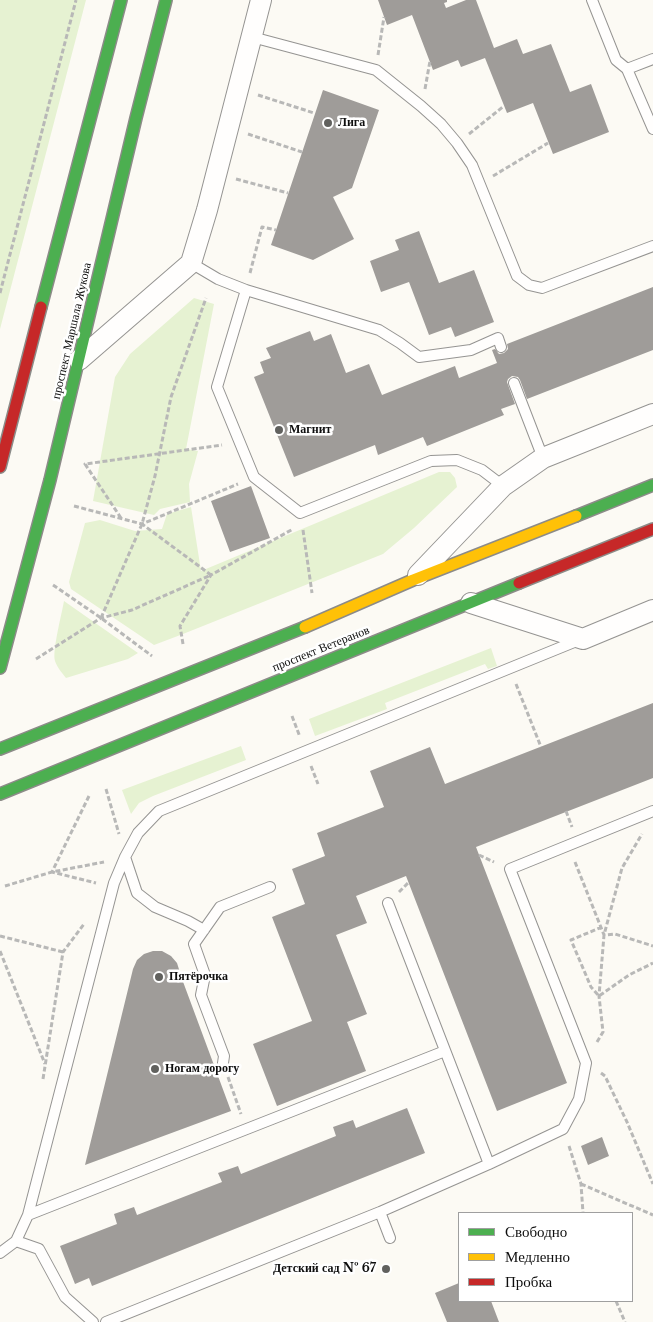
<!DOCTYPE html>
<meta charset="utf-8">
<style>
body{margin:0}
#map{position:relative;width:653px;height:1322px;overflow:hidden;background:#fcfaf4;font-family:"Libre Baskerville",serif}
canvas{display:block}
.legend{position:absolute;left:458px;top:1212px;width:175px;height:90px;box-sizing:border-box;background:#fff;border:1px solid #9f9f9f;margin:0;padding:6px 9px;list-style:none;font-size:15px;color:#0e0e0e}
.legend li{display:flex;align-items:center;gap:10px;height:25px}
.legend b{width:25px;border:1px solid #9f9f9f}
</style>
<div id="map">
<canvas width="653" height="1322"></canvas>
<ul class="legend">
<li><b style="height:6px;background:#4caf50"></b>Свободно</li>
<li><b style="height:6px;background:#ffc107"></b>Медленно</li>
<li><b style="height:6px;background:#c62828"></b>Пробка</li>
</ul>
</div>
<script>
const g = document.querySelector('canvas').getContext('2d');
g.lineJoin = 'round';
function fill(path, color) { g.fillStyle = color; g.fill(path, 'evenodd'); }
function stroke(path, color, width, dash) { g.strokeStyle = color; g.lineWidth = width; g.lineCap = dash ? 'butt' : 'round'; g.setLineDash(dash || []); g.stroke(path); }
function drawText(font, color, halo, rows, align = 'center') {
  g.font = font + ' "Libre Baskerville",serif'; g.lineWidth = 5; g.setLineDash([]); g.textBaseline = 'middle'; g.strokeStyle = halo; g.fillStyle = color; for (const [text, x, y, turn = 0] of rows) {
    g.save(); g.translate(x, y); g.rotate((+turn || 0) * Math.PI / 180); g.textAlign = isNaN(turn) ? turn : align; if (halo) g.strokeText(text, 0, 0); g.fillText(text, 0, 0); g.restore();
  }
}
fill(new Path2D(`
 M0,0H86L0,329Z
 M194,298L214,304L186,449L198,451L189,484L190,502L160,509L154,515L93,501L115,377L130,354Z
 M439,472H450L455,478L457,487L414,528L383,554L183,634L154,645L71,589L69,582L85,523L100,520L135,531L162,529L167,514L191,507L201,571Z
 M64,601L138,653L128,659L66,678C62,673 57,667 55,661C52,651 62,613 64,601Z
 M491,648L497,666L488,669L485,664L385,703L387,709L315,736L309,719Z
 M241,746L246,760L153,796L139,803L131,814L122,790Z`), '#e6f2d2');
fill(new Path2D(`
 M378,0H447V2L444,3L446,8L466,0H476L494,48L517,39L523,54L551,44L570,92L591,84L609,132L553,154L533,103L507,113L485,58L461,67L458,60L433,70L412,15L387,25Z
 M323,90L379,110L352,188L333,197L354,239L313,260L271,245Z
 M419,231L439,283L474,270L494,322L455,337L451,327L429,335L409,282L381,292L370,261L399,250L395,240Z
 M653,287V350L527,399L520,380L518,377L512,376L508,379L507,382L515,404L501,409L504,415L427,446L423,437L378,455L375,445L294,477L254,377L264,373L260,362L271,358L266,348L310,331L314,341L331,334L346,373L369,364L382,395L455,366L459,378L497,363L492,350L495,349L499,354L504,353L508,349L507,344Z
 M251,486L270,538L230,552L211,501Z
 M653,703V778L476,847L567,1083L497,1111L406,876L356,896L367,923L336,935L367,1014L347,1022L366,1071L277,1106L253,1044L312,1021L272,917L305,904L292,869L325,856L317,833L384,807L370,771L430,747L445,784Z
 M153,951H162L171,956L177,963L182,979L231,1111L85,1165L133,969L137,960L144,954Z
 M407,1108L425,1153L92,1286L89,1278L75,1284L60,1246L117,1224L114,1214L134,1207L137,1215L222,1182L218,1173L238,1166L241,1174L336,1136L333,1127L353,1120L356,1128Z
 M602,1137L609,1156L588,1165L581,1146Z
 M459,1283V1301H491L499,1322H447L435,1293Z`), '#9f9c99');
const lane = new Path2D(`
 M592,0L616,60L627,69L653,59
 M252,37L376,70L421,106L441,124L457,143L472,165L517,276L529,285L542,288L653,246
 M627,69L653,129
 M191,263L218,279L246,290L379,330L400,343L419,357L471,350L498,338L501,347
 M246,290L217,387L254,477L300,513L431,461L457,460L482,470L503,486
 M514,383L543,458
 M125,857L137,893L155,907L188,921L204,930
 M388,903L489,1164
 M223,1063L224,1056L201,995L205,975L194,944L220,907L270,887
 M380,1212L390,1238
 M28,1215L445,1051
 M16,1241L39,1249L65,1297L93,1322
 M0,1253L16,1241L28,1215L114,883L125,857L138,833L159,811L579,640
 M106,1322L380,1212L489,1164L563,1129L579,1099L586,1063L510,869L653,811`);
const street = new Path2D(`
 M79,360L191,263L207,210L261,0
 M418,575L503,486L543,458L653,414
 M471,603L583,639L653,610`);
const fast = new Path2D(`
 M41,307L121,0
 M576,516L653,485
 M0,668L50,480L136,118L166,0
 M0,749L305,627
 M0,794L519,583`);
const slow = new Path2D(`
 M305,627L413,580L576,516`);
const jam = new Path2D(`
 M0,467L41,307
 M519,583L653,529`);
stroke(lane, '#959492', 12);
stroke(street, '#959492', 22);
stroke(fast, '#8c8b88', 14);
stroke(slow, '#8c8b88', 14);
stroke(jam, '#8c8b88', 14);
stroke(new Path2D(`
 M378,55L384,17
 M425,89L430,61
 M258,95L314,113
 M248,134L302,152
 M469,134L504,106
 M493,176L548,143
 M236,179L288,193
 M250,273L262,227L276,230
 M0,293L76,0
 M74,506L142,524L238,484
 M121,518L85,464L222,445
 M303,530L312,593
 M53,585L101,618L152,656
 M101,618L142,524L155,476L171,397L206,298
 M183,644L180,626L211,575L293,529
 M36,659L101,618L132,610L211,575L142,524
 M516,684L541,747
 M292,716L300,737
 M311,766L318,784
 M106,789L119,834
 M89,796L52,872L96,883
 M566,811L572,827
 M479,855L494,862
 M575,862L604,935L615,934L653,946
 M5,886L52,872L104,862
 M399,892L408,883
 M602,927L571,940L591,987L599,996L629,975L653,963
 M0,936L63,952
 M0,951L45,1064
 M597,1042L603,1032L599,996L604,935L622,868L642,834
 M601,1073L605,1076L627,1122L653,1184
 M228,1077L241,1114
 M43,1079L63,952L84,924
 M569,1146L581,1184L583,1213
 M581,1184L653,1215
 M616,1301L625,1322`), '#b8b8b7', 3, [5, 2.5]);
stroke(lane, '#fffefd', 10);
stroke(street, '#fffefd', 20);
stroke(fast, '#4caf50', 11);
stroke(slow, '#ffc107', 11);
stroke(jam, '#c62828', 11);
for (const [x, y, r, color] of [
 [328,123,5,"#61615e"],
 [279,430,5,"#61615e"],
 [159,977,5,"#61615e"],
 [155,1069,5,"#61615e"],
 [386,1269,5,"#61615e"]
]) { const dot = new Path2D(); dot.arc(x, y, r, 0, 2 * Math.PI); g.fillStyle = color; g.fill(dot); stroke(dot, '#fff', 2); }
drawText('bold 12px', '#0e0e0e', '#fff', [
 ["Лига",338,123],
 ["Магнит",289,430],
 ["Пятёрочка",169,977],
 ["Ногам дорогу",165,1069],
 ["Детский сад № 67",376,1269,"right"]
], 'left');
drawText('12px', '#0e0e0e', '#fff', [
 ["проспект Маршала Жукова",72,331,-77],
 ["проспект Ветеранов",321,649,-22]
]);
</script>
